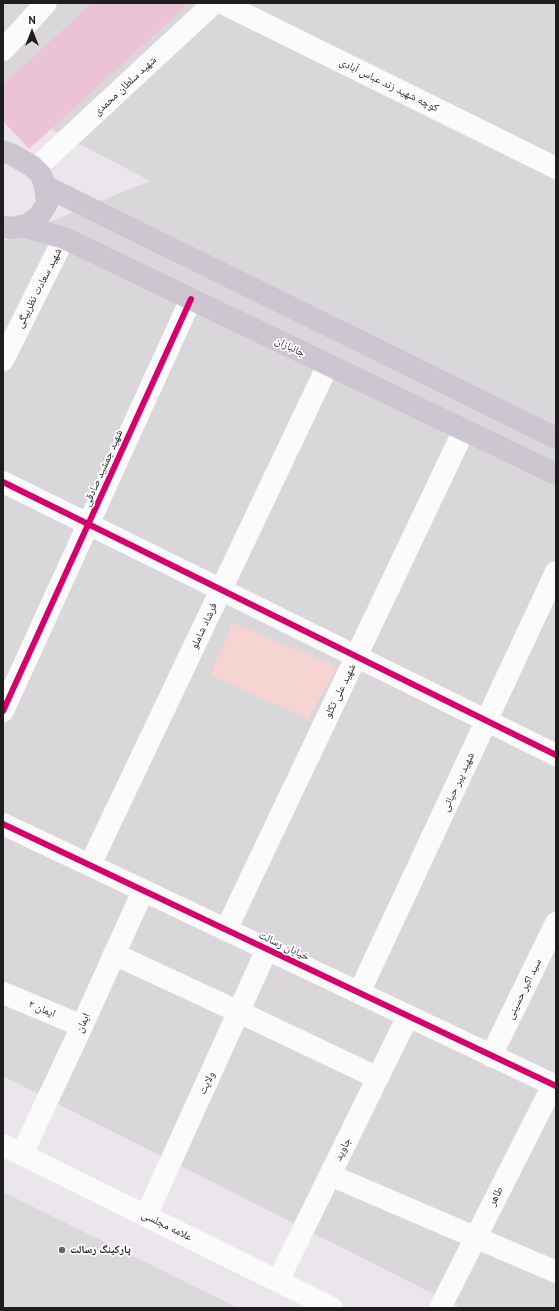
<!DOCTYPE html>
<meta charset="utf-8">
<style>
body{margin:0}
#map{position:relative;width:559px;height:1311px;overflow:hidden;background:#ebe6ec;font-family:"PT Sans",sans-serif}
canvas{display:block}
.frame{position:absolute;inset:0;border:4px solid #1e1e1e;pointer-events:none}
.north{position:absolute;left:12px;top:12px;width:40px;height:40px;-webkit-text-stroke:3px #fff;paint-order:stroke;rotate:0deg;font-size:11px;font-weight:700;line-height:16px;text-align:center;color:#1e1e1e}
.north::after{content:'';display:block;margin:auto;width:14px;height:18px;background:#1e1e1e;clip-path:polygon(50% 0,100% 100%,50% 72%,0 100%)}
</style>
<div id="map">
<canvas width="559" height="1311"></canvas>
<div class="frame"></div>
<div class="north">N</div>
</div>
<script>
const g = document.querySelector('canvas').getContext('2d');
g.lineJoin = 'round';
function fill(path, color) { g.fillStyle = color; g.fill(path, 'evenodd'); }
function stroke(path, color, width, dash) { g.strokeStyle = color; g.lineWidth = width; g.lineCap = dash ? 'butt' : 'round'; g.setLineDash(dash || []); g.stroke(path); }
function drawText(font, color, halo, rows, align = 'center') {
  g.font = font + ' "PT Sans","Noto Naskh Arabic",sans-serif'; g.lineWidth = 3.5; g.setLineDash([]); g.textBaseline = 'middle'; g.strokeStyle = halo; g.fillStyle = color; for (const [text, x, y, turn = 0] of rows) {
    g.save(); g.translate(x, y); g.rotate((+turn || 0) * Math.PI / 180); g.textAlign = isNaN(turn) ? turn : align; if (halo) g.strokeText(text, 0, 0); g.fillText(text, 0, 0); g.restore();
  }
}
fill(new Path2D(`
 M3,3H556V1308H461L3,1076V241L150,181L3,104Z`), '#dad7db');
fill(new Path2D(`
 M92,3H189L29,149L3,121V85Z`), '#ecc2d6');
fill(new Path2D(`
 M233,623L337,667L308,719L210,675Z`), '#f5d4d2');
fill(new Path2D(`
 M3,1192L238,1308H3Z`), '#dad8db');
stroke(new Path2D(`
 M222,3L556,168
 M3,50L46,3
 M35,169L214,3
 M3,360L64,238
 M3,482L556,755
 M3,711L191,299
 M3,824L556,1086
 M90,865L328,365
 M226,930L464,430
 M114,954L239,1012L378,1078
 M3,993L82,1026
 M359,993L556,572
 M491,1056L556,923
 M3,1145L332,1308
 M22,1154L82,1026L143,891
 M330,1175L556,1272
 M146,1216L267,949
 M278,1281L408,1016
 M440,1308L553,1085`), '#fcfbfc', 22);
stroke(new Path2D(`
 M3,151L11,154L32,166L41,175L45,186L47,203L40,215L29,224L13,228L3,227
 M45,186L556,438
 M22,226L64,238L556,474`), '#cdc5d0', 22);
stroke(new Path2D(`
 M3,482L556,755
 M3,711L191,299
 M3,824L556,1086`), '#d6006c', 6);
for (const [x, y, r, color] of [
 [62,1250,4,"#666466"]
]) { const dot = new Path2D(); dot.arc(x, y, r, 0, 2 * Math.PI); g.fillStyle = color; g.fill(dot); stroke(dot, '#fff', 1.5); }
drawText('11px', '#1e1e1e', '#fff', [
 ["کوچه شهید زند عباس آبادی",389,85,26],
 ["شهید سلطان محمدی",125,86,-43],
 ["شهید سعادت نظربیگی",39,288,-63],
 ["جانبازان",290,347,26],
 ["شهید جمشید صادقی",103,468,-66],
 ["فرشاد شاملو",204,626,-65],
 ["شهید علی تکلو",340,691,-64],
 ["شهید پیر حیاتی",458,782,-65],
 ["خیابان رسالت",284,946,25],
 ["سید اکبر حسینی",524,989,-64],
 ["ایمان ۲",42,1009,23],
 ["ایمان",83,1023,-66],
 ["ولایت",207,1083,-65],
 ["جاوید",343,1149,-64],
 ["طاهر",496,1196,-63],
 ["علامه مجلسی",167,1226,26]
]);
drawText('bold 11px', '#1e1e1e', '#fff', [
 ["پارکینگ رسالت",70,1250]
], 'left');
</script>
